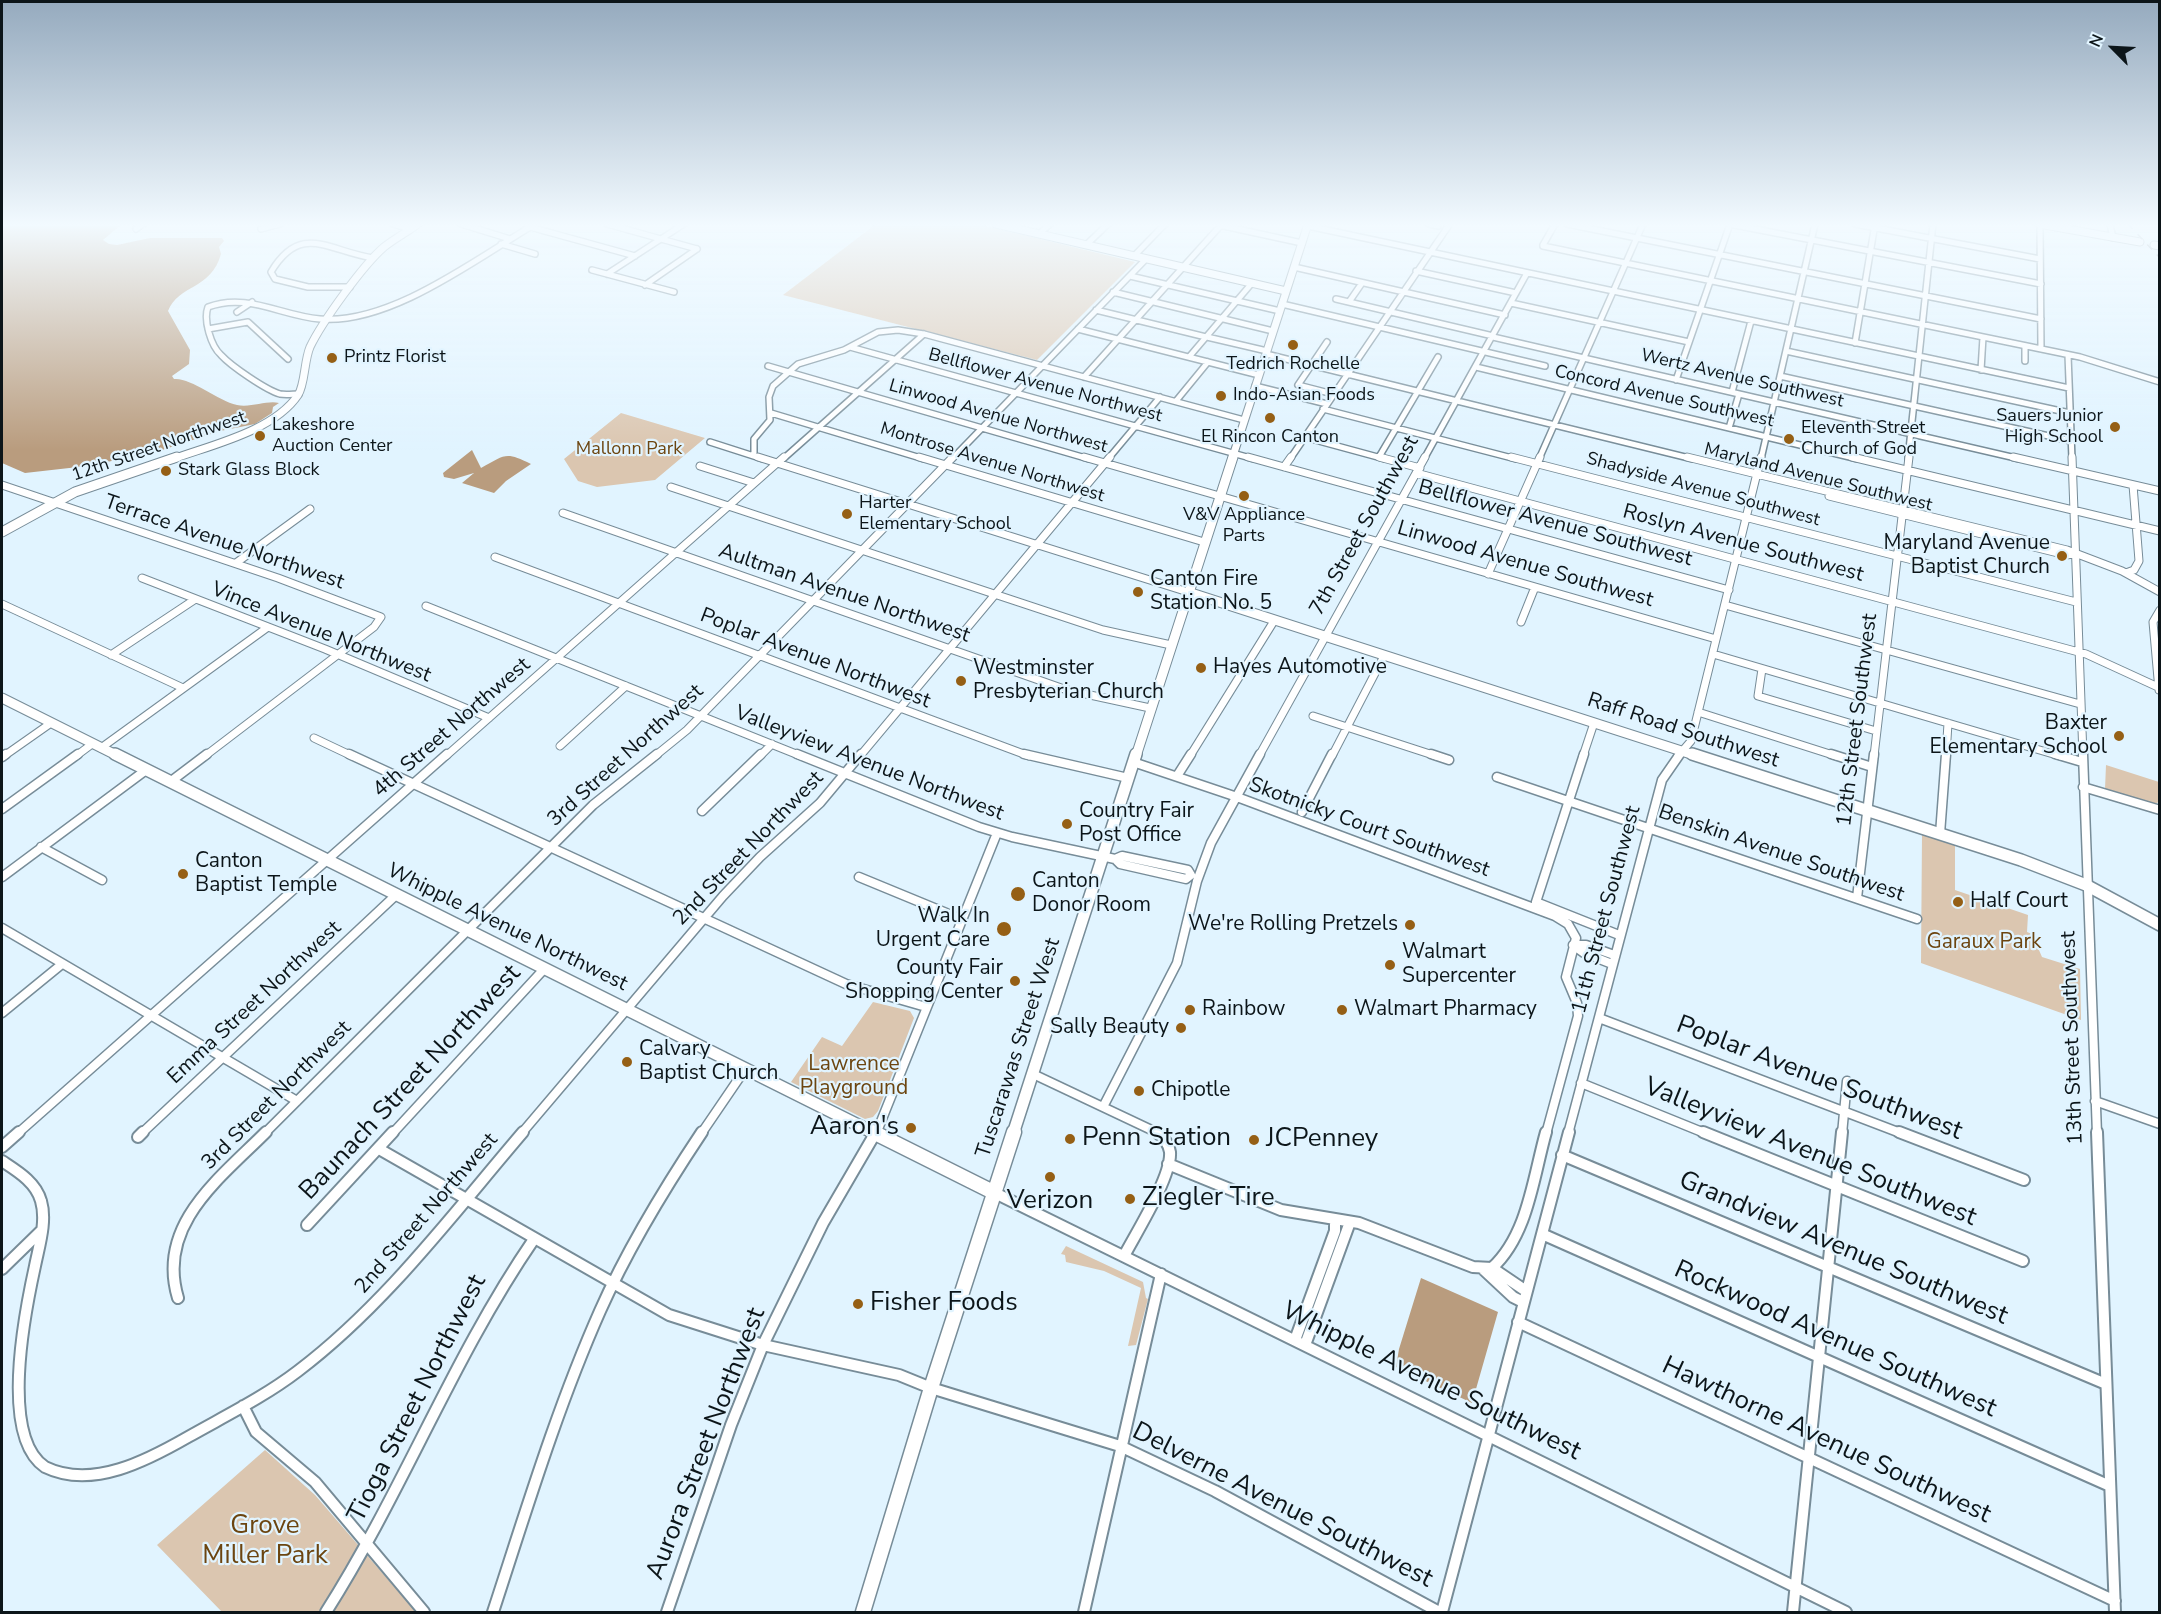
<!DOCTYPE html>
<style>
body{margin:0}
#map{position:relative;width:2161px;height:1614px;overflow:hidden;background:#e1f4ff;font-family:"Nunito Sans",sans-serif}
canvas{display:block}
.frame{position:absolute;inset:0;border:3px solid #0c1519;pointer-events:none}
.north{position:absolute;left:2083px;top:18px;width:60px;height:60px;-webkit-text-stroke:4px #e1f4ff;paint-order:stroke;rotate:294deg;font-size:16px;font-weight:700;line-height:24px;text-align:center;color:#0c1519}
.north::after{content:'';display:block;margin:auto;width:21px;height:27px;background:#0c1519;clip-path:polygon(50% 0,100% 100%,50% 72%,0 100%)}
</style>
<div id="map">
<canvas width="2161" height="1614"></canvas>
<div class="frame"></div>
<div class="north">N</div>
</div>
<script>
const g = document.querySelector('canvas').getContext('2d');
g.lineJoin = 'round';
function fill(path, color) { g.fillStyle = color; g.fill(path, 'evenodd'); }
function stroke(path, color, width, dash) { g.strokeStyle = color; g.lineWidth = width; g.lineCap = dash ? 'butt' : 'round'; g.setLineDash(dash || []); g.stroke(path); }
function drawText(font, color, halo, rows, align = 'center') {
  g.font = font + ' "Nunito Sans",sans-serif'; g.lineWidth = 4.5; g.setLineDash([]); g.textBaseline = 'middle'; g.strokeStyle = halo; g.fillStyle = color; for (const [text, x, y, turn = 0] of rows) {
    g.save(); g.translate(x, y); g.rotate((+turn || 0) * Math.PI / 180); g.textAlign = isNaN(turn) ? turn : align; if (halo) g.strokeText(text, 0, 0); g.fillText(text, 0, 0); g.restore();
  }
}
fill(new Path2D(`
 M876,224H978L1135,262L1037,360L783,295Z
 M621,413L705,438L655,480L597,487L578,481L564,459Z
 M2106,765L2159,782V802L2154,804L2105,789Z
 M1922,834L1955,845V890L2028,915L2027,932L2032,934L2042,957L2080,969L2081,1020L1921,963Z
 M873,1002L910,1011L914,1018L878,1111L873,1117L865,1119L791,1082L822,1037L842,1046Z
 M1066,1246L1143,1282L1146,1298L1148,1299L1136,1345L1128,1346L1141,1288L1104,1271L1066,1262L1065,1255L1061,1254Z
 M265,1450L315,1495L416,1612H222L157,1545Z`), '#dbc6b0');
fill(new Path2D(`
 M2,224H122L103,240L109,244L117,245L150,238H222L224,241L219,247L221,254C211,290 179,284 168,311L190,350L189,364L172,376L174,379C190,377 217,400 237,405C251,408 267,400 279,403L273,407L272,413L255,424L220,431L156,452L87,466L25,473L2,463Z
 M472,450L481,468C505,455 505,451 531,464L506,481L494,493L462,483L474,473L454,479L444,477L443,473Z
 M1421,1278L1498,1312L1472,1403L1396,1367L1399,1349Z`), '#b99c7e');
const minorFar3 = new Path2D(`
 M393,224L410,229
 M461,224L510,239
 M607,224L697,249
 M1429,224L1438,226
 M1567,224L2041,319
 M1729,224L2041,284
 M1855,224L2040,259
 M2110,224L2113,238
 M1219,225L1302,243
 M2040,225L2041,349
 M1308,226L2069,388
 M530,227L635,256
 M136,229L143,224
 M261,229L280,224
 M1039,234L1050,224
 M501,244L535,254
 M1086,245L1108,224
 M1543,245L1555,224
 M1543,246L2080,357L2160,382
 M1134,256L1165,224
 M1294,267L1505,315
 M592,270L674,292
 M1416,271L1516,293
 M607,274L684,224
 M1130,276L1280,311
 M645,285L697,249
 M350,287H308L275,279L271,272C301,222 328,251 373,258
 M1113,292L1273,331
 M1336,299L1493,336
 M1349,302L1362,283
 M1511,303L1689,342
 M1282,304L1545,366
 M1096,310L1206,337
 M237,312L252,302
 M208,329L248,322L288,359
 M1078,329L1259,375
 M1207,337L1267,351
 M1493,337L2020,459
 M1327,342L1298,385L1333,394
 M1855,343L1875,224
 M2025,346V361
 M850,347L1254,459
 M1786,351L2070,413
 M1266,354L1693,459
 M2068,355L2072,459
 M1189,357L1252,283
 M768,366L1089,459
 M1476,367L1858,459
 M1981,370L1983,337
 M1780,376L2071,441
 M1084,377L1222,224
 M1676,380L1730,224
 M1255,386L1327,404
 M1732,392L1751,321
 M299,394C293,394 286,395 280,394C266,390 231,366 221,355C211,346 203,320 208,307C247,292 281,316 320,319C390,325 476,259 535,224
 M1176,401L1208,362
 M1323,409L1516,459
 M771,413L924,459
 M1729,428L1739,394
 M1304,437L1385,459
 M710,442L763,459
 M754,455V439L770,420L769,397L773,386L798,364L844,350L878,332L898,330L924,334L1244,420
 M1379,457L1438,357
 M783,459L924,334
 M952,459L1146,259
 M1108,459L1160,397
 M1290,459L1449,225
 M1424,459L1527,273
 M1539,459L1643,224
 M1761,459L1815,224
 M1908,459L1933,224`);
const minorFar2 = new Path2D(`
 M758,457L1188,592
 M919,457L1204,542
 M1084,457L1716,639
 M1248,457L1729,590
 M1379,457L1420,468
 M1511,457L2076,602
 M1687,457L2067,550L2122,571L2160,592
 M1852,457L2160,531
 M2013,457L2160,491
 M2072,457L2083,756
 M700,466L754,483
 M1284,467L1291,457
 M1416,473L2086,654L2160,688
 M2,485L278,578L381,617L374,627L205,756
 M671,487L1103,630L1171,645
 M1829,496L2066,555L2074,554
 M563,513L1067,690L1150,708
 M495,557L1029,756
 M236,563L310,509
 M2126,573L2134,570L2139,561L2133,485
 M1488,574L1540,457
 M142,578L325,649L489,718
 M2,604L183,688
 M1725,605L2080,704
 M426,606L801,756
 M1521,622L1535,587
 M1713,654L2060,756
 M111,655L194,600
 M1762,669L1758,696L1876,731
 M2159,690L2153,622L2160,610
 M1698,712L1836,756
 M1313,716L1436,756
 M314,738L352,756
 M560,746L626,686
 M101,748L268,627
 M4,756L51,723
 M76,756L92,744
 M446,756L784,457
 M655,756L687,730L953,457
 M760,756L772,744
 M860,756L1110,457
 M1190,756L1274,621
 M1259,756L1425,457
 M1332,756L1384,656
 M1583,756L1594,723
 M1678,756L1691,741L1761,457
 M1874,756L1909,457
 M1946,756L1948,723`);
const minorFar1 = new Path2D(`
 M349,754L846,984L926,1007
 M797,754L979,827L1012,837L1115,859
 M1024,754L1128,778
 M1431,754L1449,760
 M1584,754L1536,902L1619,935
 M1831,754L1872,767
 M2055,754L2082,762
 M2083,754L2097,1134
 M2,757L6,754
 M1133,762L1237,797L1555,916L1568,924L1576,938L1566,977L1577,1003L1578,1016L1546,1134
 M1177,776L1191,754
 M1497,777L1917,919
 M170,782L207,754
 M2083,787L2160,810
 M2,809L78,754
 M702,811L761,754
 M1302,812L1332,754
 M1940,834L1946,754
 M41,847L102,880
 M1122,856L1188,870L1191,875L1186,879L1120,864L1115,859Z
 M2,877L146,770
 M859,877L961,919
 M1857,898L1874,754
 M2,928L297,1101
 M1573,945L1584,953L1612,964
 M1573,945H1586L1614,955
 M2,1013L62,964
 M1599,1018L1903,1134
 M1033,1074L1160,1134
 M1581,1083L1707,1134
 M2095,1101L2160,1124
 M1103,1107L1177,963L1197,881L1211,843L1260,754
 M17,1134L447,754
 M141,1134L396,895
 M264,1134L593,805L657,754
 M392,1134L545,968
 M521,1134L723,896L760,857L820,803L861,754
 M701,1134L746,1068
 M876,1134L997,833
 M1568,1134L1662,780L1680,754
 M1842,1134L1847,1081`);
const minor = new Path2D(`
 M1703,1132L2023,1261
 M1899,1132L2024,1180
 M2097,1132L2115,1612
 M138,1137L143,1132
 M2,1147L19,1132
 M379,1149L669,1315L763,1345L899,1375L931,1388L1120,1446L1215,1491L1439,1612
 M1562,1155L2106,1384
 M2,1161C17,1171 36,1182 41,1201C47,1221 39,1246 35,1266C24,1316 0,1437 45,1467C92,1490 148,1460 188,1437C225,1416 264,1397 298,1371C385,1305 452,1215 523,1132
 M1168,1164L1281,1210L1359,1223L1473,1267L1492,1268C1528,1235 1533,1178 1546,1132
 M995,1193L1846,1612
 M307,1225L393,1132
 M1542,1234L2110,1486
 M1124,1256C1136,1233 1172,1176 1170,1152C1169,1144 1163,1137 1157,1132
 M1492,1268L1526,1291
 M2,1269L41,1231
 M1483,1269L1513,1297L1523,1302
 M178,1298C156,1225 219,1179 266,1132
 M1518,1322L2115,1601
 M1295,1340L1335,1231V1220
 M1305,1345L1350,1222
 M243,1406L256,1432L315,1482L424,1612
 M326,1612C403,1491 453,1357 534,1239
 M493,1612C526,1511 557,1408 600,1311C628,1248 664,1189 702,1132
 M667,1612L731,1425L763,1345L823,1223L876,1132
 M1084,1612L1161,1274
 M1442,1612L1569,1132
 M1793,1612L1842,1132`);
const majorFar3 = new Path2D(`
 M996,224L1286,291
 M2039,224L2140,242
 M2154,245L2160,246
 M173,459C211,445 274,431 298,395C305,385 304,361 310,347C322,322 363,265 384,247C394,239 407,232 418,224
 M1232,459L1308,224`);
const majorFar2 = new Path2D(`
 M2,532L75,492L177,457
 M1188,592L1697,756
 M2,698L118,756
 M1136,756L1233,457`);
const majorFar1 = new Path2D(`
 M115,754L876,1134
 M1692,754L2021,860L2086,885L2160,925
 M1013,1134L1136,754`);
const major = new Path2D(`
 M873,1132L995,1193
 M863,1612L931,1388L1014,1132`);
stroke(minorFar3, '#778c98', 8);
stroke(minorFar2, '#778c98', 9);
stroke(minorFar1, '#778c98', 11);
stroke(minor, '#778c98', 14);
stroke(majorFar3, '#778c98', 9);
stroke(majorFar2, '#778c98', 11);
stroke(majorFar1, '#778c98', 14);
stroke(major, '#778c98', 17);
stroke(minorFar3, '#fff', 5);
stroke(minorFar2, '#fff', 7);
stroke(minorFar1, '#fff', 8);
stroke(minor, '#fff', 10);
stroke(majorFar3, '#fff', 7);
stroke(majorFar2, '#fff', 9);
stroke(majorFar1, '#fff', 11);
stroke(major, '#fff', 14);
stroke(new Path2D(`
 M2128,224L2160,258`), '#7b8991', 1.5, [7, 7]);
const sky = g.createLinearGradient(0, 0, 0, 450);
sky.addColorStop(0, '#95aabe');
sky.addColorStop(0.5, '#f2faff');
sky.addColorStop(1, '#f2faff00');
g.fillStyle = sky;
g.fillRect(0, 0, 2161, 450);
for (const [x, y, r, color] of [
 [1293,345,6,"#955f15"],
 [332,358,6,"#955f15"],
 [1221,396,6,"#955f15"],
 [1270,418,6,"#955f15"],
 [2115,427,6,"#955f15"],
 [260,436,6,"#955f15"],
 [1789,439,6,"#955f15"],
 [166,471,6,"#955f15"],
 [1244,496,6,"#955f15"],
 [847,514,6,"#955f15"],
 [2062,556,6,"#955f15"],
 [1138,592,6,"#955f15"],
 [1201,668,6,"#955f15"],
 [961,681,6,"#955f15"],
 [2119,736,6,"#955f15"],
 [1067,824,6,"#955f15"],
 [183,874,6,"#955f15"],
 [1018,894,8,"#955f15"],
 [1958,902,6,"#955f15"],
 [1410,925,6,"#955f15"],
 [1004,929,8,"#955f15"],
 [1390,965,6,"#955f15"],
 [1015,981,6,"#955f15"],
 [1190,1010,6,"#955f15"],
 [1342,1010,6,"#955f15"],
 [1181,1028,6,"#955f15"],
 [627,1062,6,"#955f15"],
 [1139,1091,6,"#955f15"],
 [911,1128,6,"#955f15"],
 [1070,1139,6,"#955f15"],
 [1254,1140,6,"#955f15"],
 [1050,1177,6,"#955f15"],
 [1130,1199,6,"#955f15"],
 [858,1304,6,"#955f15"]
]) { const dot = new Path2D(); dot.arc(x, y, r, 0, 2 * Math.PI); g.fillStyle = color; g.fill(dot); stroke(dot, '#e1f4ff', 2); }
drawText('18px', '#0c1519', '#e1f4ff', [
 ["Printz Florist",344,358],
 ["Tedrich Rochelle",1293,365,"center"],
 ["Indo-Asian Foods",1233,396],
 ["Sauers Junior",2103,417,"right"],
 ["High School",2103,438,"right"],
 ["Lakeshore",272,426],
 ["Auction Center",272,447],
 ["Eleventh Street",1801,429],
 ["Church of God",1801,450],
 ["El Rincon Canton",1270,438,"center"],
 ["Stark Glass Block",178,471],
 ["Harter",859,504],
 ["Elementary School",859,525],
 ["V&V Appliance",1244,516,"center"],
 ["Parts",1244,537,"center"]
], 'left');
drawText('18px', '#0c1519', '#e1f4ff', [
 ["Wertz Avenue Southwest",1742,379,13],
 ["Bellflower Avenue Northwest",1045,386,15],
 ["Concord Avenue Southwest",1664,397,13],
 ["Linwood Avenue Northwest",998,417,16],
 ["12th Street Northwest",159,447,-19],
 ["Montrose Avenue Northwest",992,463,17],
 ["Maryland Avenue Southwest",1818,478,14],
 ["Shadyside Avenue Southwest",1703,490,15]
]);
drawText('18px', '#6c4510', '#e1f4ff', [
 ["Mallonn Park",629,450]
]);
drawText('21px', '#0c1519', '#e1f4ff', [
 ["Bellflower Avenue Southwest",1555,524,15],
 ["7th Street Southwest",1365,526,-61],
 ["Terrace Avenue Northwest",224,543,19],
 ["Roslyn Avenue Southwest",1743,544,15],
 ["Linwood Avenue Southwest",1525,565,16],
 ["Aultman Avenue Northwest",844,594,19],
 ["Vince Avenue Northwest",321,633,22],
 ["Poplar Avenue Northwest",815,659,21],
 ["12th Street Southwest",1858,720,-83],
 ["4th Street Northwest",452,728,-41],
 ["Raff Road Southwest",1683,731,18],
 ["3rd Street Northwest",626,756,-42],
 ["Valleyview Avenue Northwest",869,764,21],
 ["Skotnicky Court Southwest",1369,828,20],
 ["2nd Street Northwest",749,849,-46],
 ["Benskin Avenue Southwest",1781,854,19],
 ["11th Street Southwest",1607,910,-75],
 ["Whipple Avenue Northwest",507,928,26],
 ["Emma Street Northwest",255,1003,-43],
 ["13th Street Southwest",2073,1038,-92],
 ["Tuscarawas Street West",1019,1048,-72],
 ["3rd Street Northwest",277,1096,-45],
 ["2nd Street Northwest",427,1214,-49]
]);
drawText('21px', '#0c1519', '#e1f4ff', [
 ["Maryland Avenue",2050,544,"right"],
 ["Baptist Church",2050,568,"right"],
 ["Canton Fire",1150,580],
 ["Station No. 5",1150,604],
 ["Hayes Automotive",1213,668],
 ["Westminster",973,669],
 ["Presbyterian Church",973,693],
 ["Baxter",2107,724,"right"],
 ["Elementary School",2107,748,"right"],
 ["Country Fair",1079,812],
 ["Post Office",1079,836],
 ["Canton",195,862],
 ["Baptist Temple",195,886],
 ["Canton",1032,882],
 ["Donor Room",1032,906],
 ["Half Court",1970,902],
 ["Walk In",990,917,"right"],
 ["Urgent Care",990,941,"right"],
 ["We're Rolling Pretzels",1398,925,"right"],
 ["Walmart",1402,953],
 ["Supercenter",1402,977],
 ["County Fair",1003,969,"right"],
 ["Shopping Center",1003,993,"right"],
 ["Rainbow",1202,1010],
 ["Walmart Pharmacy",1354,1010],
 ["Sally Beauty",1169,1028,"right"],
 ["Calvary",639,1050],
 ["Baptist Church",639,1074],
 ["Chipotle",1151,1091]
], 'left');
drawText('21px', '#6c4510', '#e1f4ff', [
 ["Garaux Park",1984,943],
 ["Lawrence",854,1065],
 ["Playground",854,1089]
]);
drawText('26px', '#0c1519', '#e1f4ff', [
 ["Poplar Avenue Southwest",1819,1079,21],
 ["Baunach Street Northwest",411,1083,-47],
 ["Valleyview Avenue Southwest",1810,1153,22],
 ["Grandview Avenue Southwest",1843,1249,23],
 ["Rockwood Avenue Southwest",1835,1340,24],
 ["Whipple Avenue Southwest",1431,1382,26],
 ["Tioga Street Northwest",418,1399,-63],
 ["Hawthorne Avenue Southwest",1826,1441,25],
 ["Aurora Street Northwest",707,1444,-69],
 ["Delverne Avenue Southwest",1282,1506,27]
]);
drawText('26px', '#0c1519', '#e1f4ff', [
 ["Aaron's",899,1128,"right"],
 ["Penn Station",1082,1139],
 ["JCPenney",1266,1140],
 ["Ziegler Tire",1142,1199],
 ["Verizon",1050,1202,"center"],
 ["Fisher Foods",870,1304]
], 'left');
drawText('26px', '#6c4510', '#e1f4ff', [
 ["Grove",265,1527],
 ["Miller Park",265,1557]
]);
</script>
